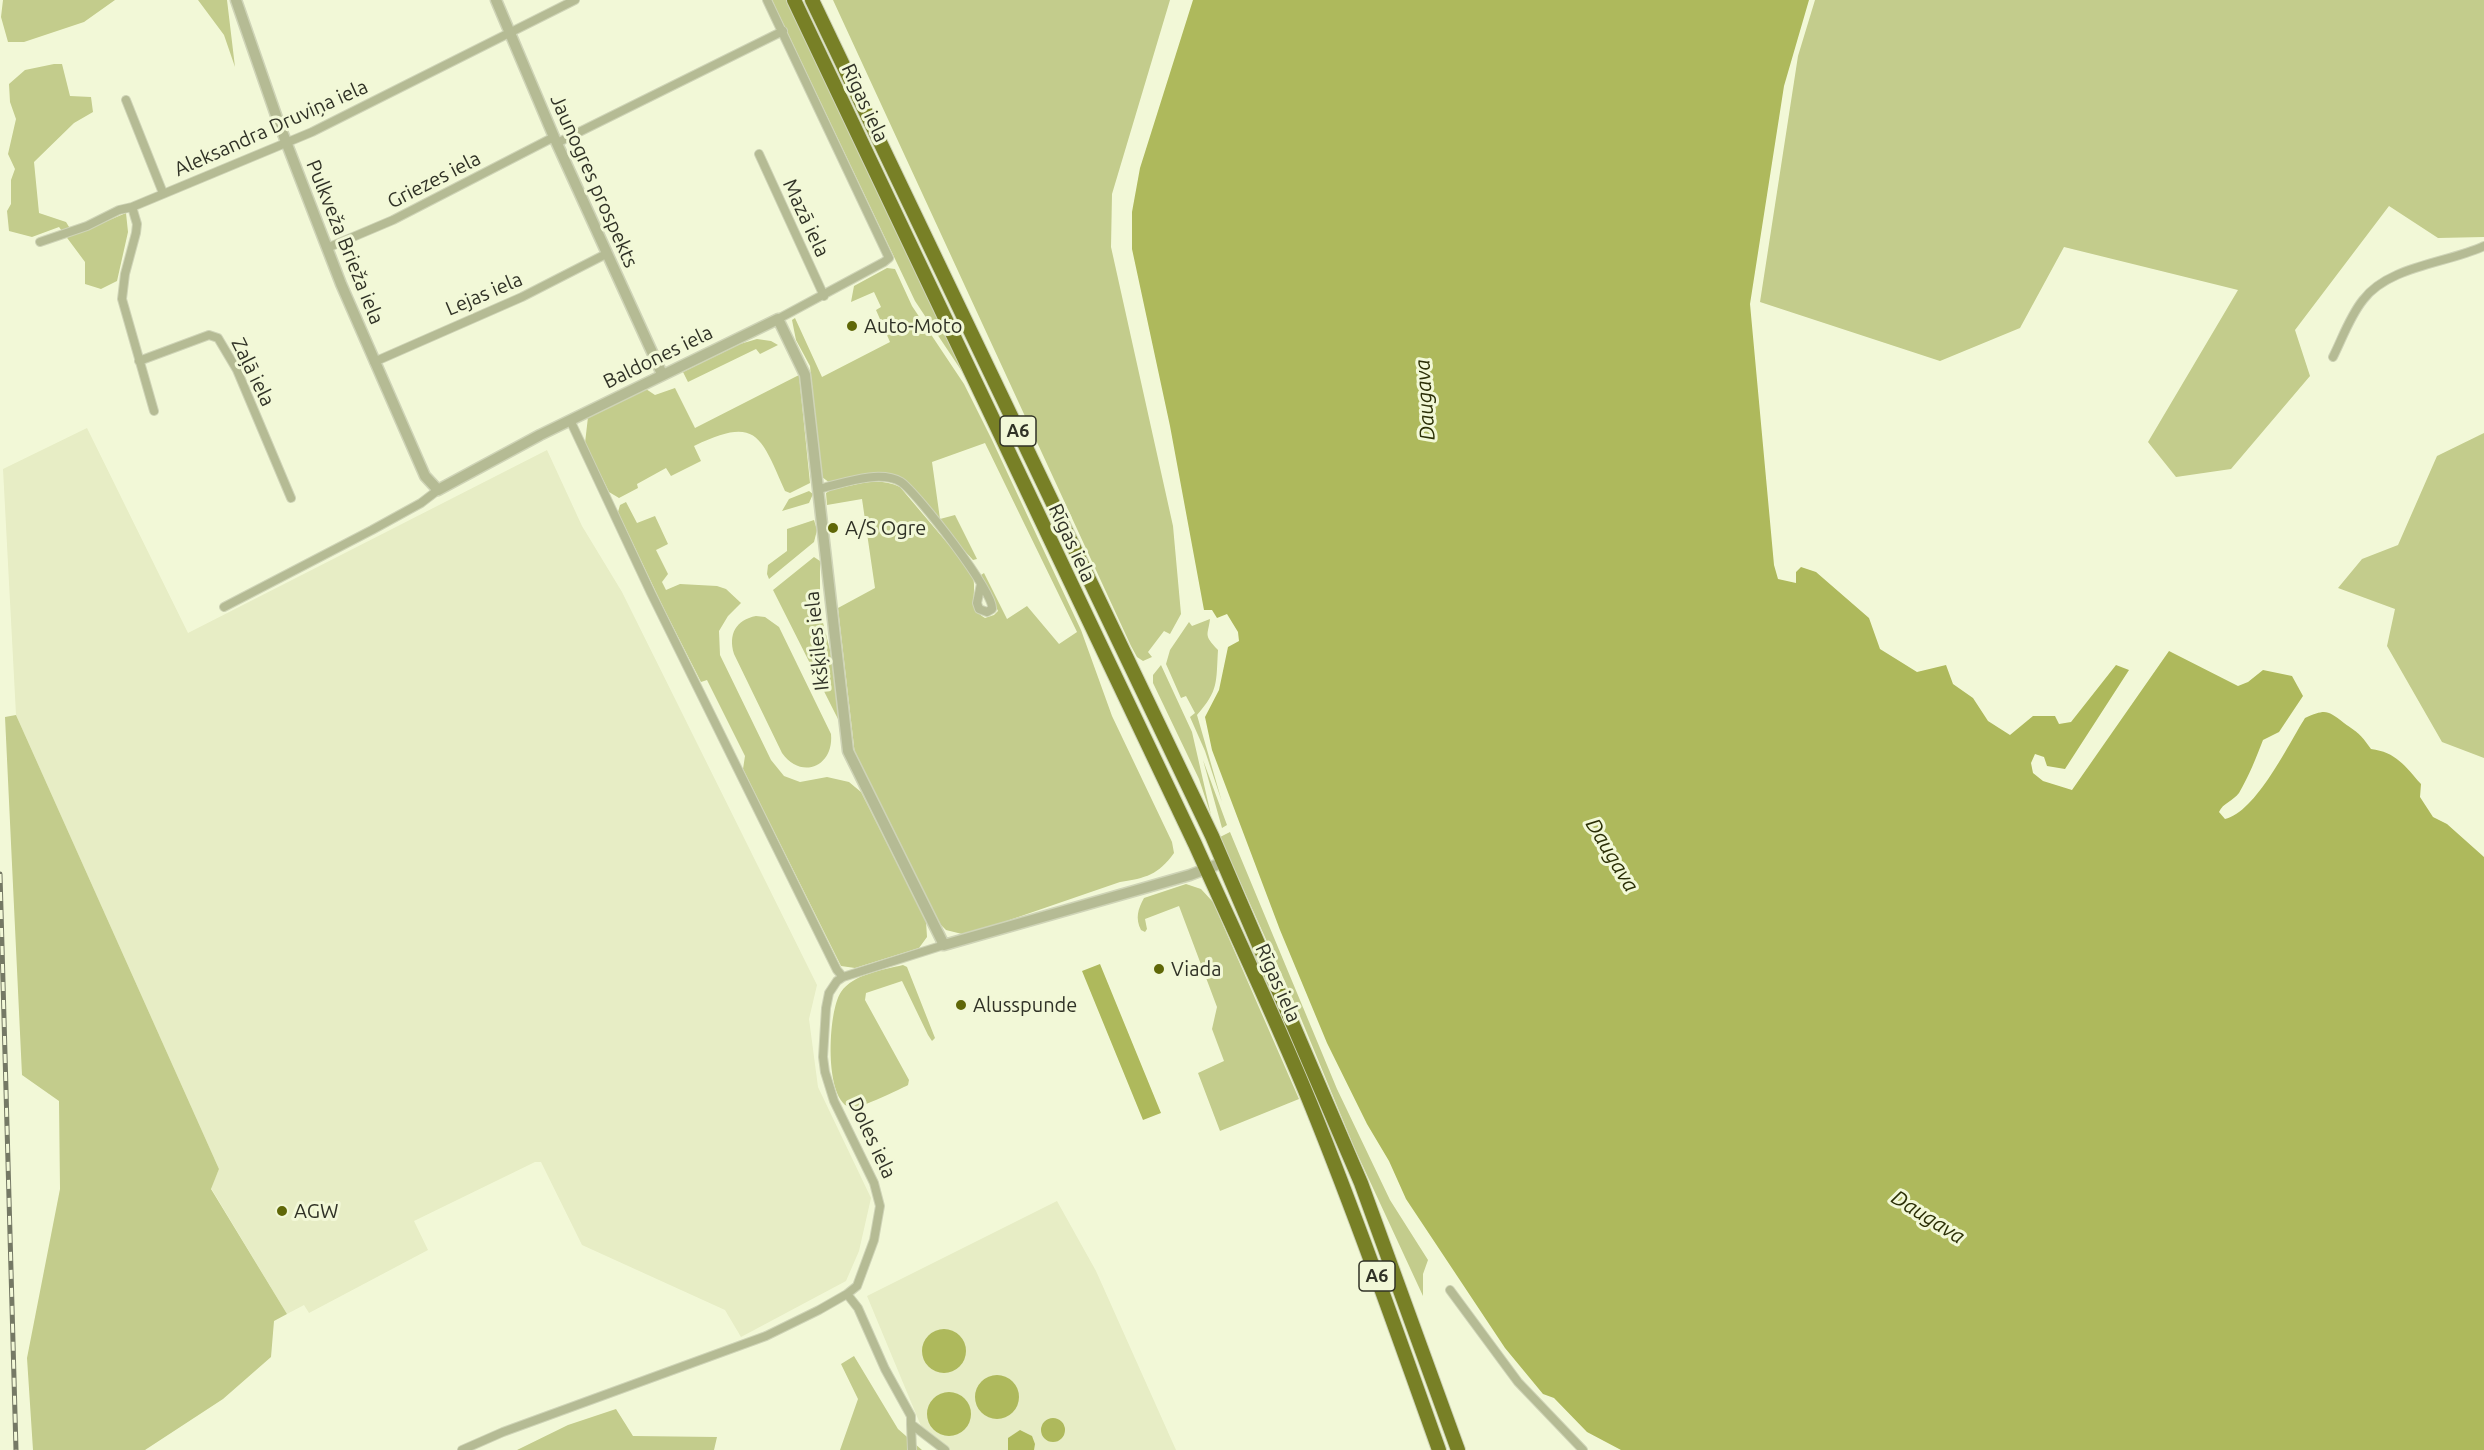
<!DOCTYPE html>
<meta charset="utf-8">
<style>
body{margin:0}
canvas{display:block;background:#f2f8d7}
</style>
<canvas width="2484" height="1450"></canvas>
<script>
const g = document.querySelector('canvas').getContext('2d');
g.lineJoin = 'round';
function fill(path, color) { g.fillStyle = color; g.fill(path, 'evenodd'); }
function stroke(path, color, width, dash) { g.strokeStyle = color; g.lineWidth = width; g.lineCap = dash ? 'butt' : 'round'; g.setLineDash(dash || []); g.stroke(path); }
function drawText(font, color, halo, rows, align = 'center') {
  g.font = font + ' Ubuntu,sans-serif'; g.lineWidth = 6; g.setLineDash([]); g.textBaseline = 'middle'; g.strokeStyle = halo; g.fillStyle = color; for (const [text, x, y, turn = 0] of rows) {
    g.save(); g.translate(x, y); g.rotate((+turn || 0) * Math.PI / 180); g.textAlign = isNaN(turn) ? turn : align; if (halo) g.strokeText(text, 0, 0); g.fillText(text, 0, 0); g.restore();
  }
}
fill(new Path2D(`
 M87,428L188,633L547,450L582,526L622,592L817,985L809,1019L818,1087L871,1198L859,1251L846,1281L741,1337L725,1310L582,1245L541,1162H535L414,1221L428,1250L309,1313L304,1305L287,1314L211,1188L219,1169L16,715L3,469Z
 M1057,1201L1096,1271L1176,1450H937L921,1426L867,1296Z`), '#e7edc5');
fill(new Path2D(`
 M3,0H115L84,22L24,42H8L1,17Z
 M198,0H227L235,67L224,35Z
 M772,0H786L969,382L915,301Z
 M833,0H1170L1112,194L1111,247L1173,526L1181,614L1170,634L1164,631L1148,652L1152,657L1143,661L1137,657L1131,646Z
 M1815,0H2484V237L2438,238L2389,206L2295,330L2310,376L2231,469L2176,477L2148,442L2238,290L2064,247L2020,328L1940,361L1760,302L1798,56Z
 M54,64H62L70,96L91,97L93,112L74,123L34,162L39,213L66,222L74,235L126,213L128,232L117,281L101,289L85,284V262L59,227L32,237L9,231L7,211L11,204V180L15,169L8,154L16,119L10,102L9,84L25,70Z
 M887,268L895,269L912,306L964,384L992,440L1081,630L1112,716L1172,842L1174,853C1158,875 1146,878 1120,882L966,935L946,930L938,922L855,755L838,608L875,588L862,499L827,505L826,493L831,490C856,485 877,476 900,487L965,564C968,568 971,573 973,577C977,594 967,608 985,618L994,615L998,611L981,575L984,573L1007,619L1027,606L1059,644L1077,632L985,443L932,462L940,519L955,515L977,559L973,560L947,532L922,499L902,479L879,474L830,483L822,477L810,366L796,340L792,320L795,318L822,377L890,342L876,310L881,307L874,292L851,302L854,286Z
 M757,339L771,341L778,345L760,354L756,349L688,382L683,372L740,344Z
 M799,375L810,483L790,493L785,491C760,435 757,416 694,446L701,461L671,476L666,468L637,484L638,488L619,498L609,492L585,443L588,417L646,389L655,395L675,388L695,428Z
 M2484,433V758L2442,742L2387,646L2395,609L2338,588L2362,559L2398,545L2437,456Z
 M809,491L813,494L809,503L782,511L789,499Z
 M626,502L637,523L655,516L668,544L656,550L668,574L662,582L666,590L680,584L717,586L726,589L741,603L728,616L719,631L720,655L771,760L784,776L800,782L827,777L849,782L861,792L926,921L927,937L919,948L855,968L841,966L743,769L745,756L707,680L701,682L664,609L618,512L620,505Z
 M814,520L817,530L814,542L769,579L767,574L768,565L787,551V529Z
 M814,557L820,561V611L830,650L840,723L773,590Z
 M756,616L765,617L779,627L831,734C834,767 801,780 782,753L734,654C728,634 736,620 756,616Z
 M1210,619C1208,636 1203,634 1218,650C1216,682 1219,690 1197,715L1222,802L1205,751L1190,717L1195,713L1186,696L1181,698L1166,664L1170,650L1189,622L1192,626Z
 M1161,665L1192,732L1211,815L1199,779L1153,683V675Z
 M16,715L219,1169L211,1189L287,1314L274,1321L271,1357L223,1399L145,1450H33L27,1358L60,1189L59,1101L22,1075L5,717Z
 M1203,760L1227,825L1222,828Z
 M1230,832L1337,1089L1390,1200L1428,1260L1423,1274V1296L1354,1147L1295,1004L1220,837Z
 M1186,884L1201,889L1213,902L1299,1099L1220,1131L1198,1073L1224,1061L1212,1029L1217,1007L1179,906L1145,919L1147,929L1145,932L1141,930C1135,918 1138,909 1144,898Z
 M903,965L907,967L935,1038L932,1041L928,1035L902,981L866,993L865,1000L909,1080L908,1085C901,1089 858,1109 852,1108C823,1103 828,1010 841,992C853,974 883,970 903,965Z
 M854,1356L898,1429L922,1450H840L858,1399L841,1364Z
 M616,1409L633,1436L717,1437L714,1450H517L568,1425Z`), '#c3cc8c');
fill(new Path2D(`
 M1193,0H1809L1784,86L1750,304L1774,565L1778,579L1796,583V572L1801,567L1816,572L1869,618L1880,649L1917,672L1946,665L1953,684L1973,698L1988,721L2010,735L2033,716H2055L2059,724L2071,722L2116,665L2129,670L2065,769L2047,766L2044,757L2035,754L2031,763L2033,773L2043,781L2072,790L2169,651L2238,686L2248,682L2263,670L2292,676L2303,696L2279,732L2263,740C2256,758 2249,776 2239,793C2233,801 2223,803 2219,812L2225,819C2256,812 2288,745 2305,718C2326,709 2327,710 2344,723C2359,734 2359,732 2371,749C2396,752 2405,766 2421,784L2420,797L2433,817L2447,824L2484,857V1450H1621L1587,1432L1554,1398L1543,1394L1505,1348L1406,1199L1389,1161L1367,1124L1327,1043L1280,930L1212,750L1205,717L1219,690L1228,647L1239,641L1238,632L1227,614L1217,618L1212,610H1204L1170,426L1132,249V212L1140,168Z
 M1100,964L1161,1113L1143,1120L1082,971Z
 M922 1351a22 22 0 1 1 44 0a22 22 0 1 1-44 0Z
 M975 1397a22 22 0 1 1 44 0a22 22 0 1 1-44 0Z
 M927 1414a22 22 0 1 1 44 0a22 22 0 1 1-44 0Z
 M1041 1430a12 12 0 1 1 24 0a12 12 0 1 1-24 0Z
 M1020,1430L1032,1436L1035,1444L1034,1450H1008V1438Z`), '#aeb95c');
const minor = new Path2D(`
 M767,0L889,258L884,262L778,319
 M126,100L163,193
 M557,143L783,31
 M759,154L824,296
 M132,207L137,224L136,233L125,274L122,299L154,411
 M40,242L87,226L119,210L132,207L312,132L575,0
 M327,248L393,220L554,137
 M2333,357C2342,339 2350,316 2363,300C2388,266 2448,263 2484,246
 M139,361L209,335L218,338L237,370L291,498
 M374,362L522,297L606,254
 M570,420L651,593L837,970L843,977
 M818,489C841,484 879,469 901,482C917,493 995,593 992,609L987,612L979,609L977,603L981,584
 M224,607L372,530L421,503L438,490
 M1450,1290L1518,1382L1583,1450
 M847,1294L858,1308L885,1369L911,1416V1424L945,1450
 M911,1424L912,1450
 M462,1450L503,1432L766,1336L819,1310L847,1294L857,1286L874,1240L880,1206L874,1183L834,1101L825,1072L823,1057L826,1008L829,993L837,981L843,977L944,945`);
const tertiary = new Path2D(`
 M236,0L278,121L341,284L425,476L438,490L540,435L778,319L805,375L848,751L944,945L1190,875L1224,862
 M496,0L554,137L662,374`);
const trunk = new Path2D(`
 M794,0L1195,844C1234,931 1275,1017 1311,1105C1357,1219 1398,1335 1439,1450
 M812,0L1212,836L1361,1183L1458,1450`);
stroke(minor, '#cfd4b7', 10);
stroke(tertiary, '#cfd4b7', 13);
stroke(trunk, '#cfd4b7', 16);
stroke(minor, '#b5bb94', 8);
stroke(tertiary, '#b5bb94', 10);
stroke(trunk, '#788026', 14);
const rail = new Path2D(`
 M0,874L16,1450`);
stroke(rail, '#757965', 5);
stroke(rail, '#f2f8d7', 3, [9]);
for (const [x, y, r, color] of [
 [852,326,6,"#5f6707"],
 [833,528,6,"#5f6707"],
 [1159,969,6,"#5f6707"],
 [961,1005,6,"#5f6707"],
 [282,1211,6,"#5f6707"]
]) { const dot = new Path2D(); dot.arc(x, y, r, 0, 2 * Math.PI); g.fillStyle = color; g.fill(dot); stroke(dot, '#f2f8d7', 2); }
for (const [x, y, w] of [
 [1018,431,36],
 [1377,1276,36]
]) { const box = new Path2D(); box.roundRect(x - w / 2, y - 15, w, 30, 4.5); g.fillStyle = '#f2f8d7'; g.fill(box); stroke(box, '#303226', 1.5); }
drawText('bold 18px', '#303226', null, [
 ["A6",1018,431],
 ["A6",1377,1276]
]);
drawText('20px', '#303226', '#f2f8d7', [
 ["Rīgas iela",865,103,65],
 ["Aleksandra Druviņa iela",271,128,-24],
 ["Griezes iela",434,180,-27],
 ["Jaunogres prospekts",594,181,66],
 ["Mazā iela",806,218,65],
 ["Pulkveža Brieža iela",345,242,68],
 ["Lejas iela",484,294,-23],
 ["Baldones iela",658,357,-26],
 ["Zaļā iela",253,372,64],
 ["Rīgas iela",1072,543,65],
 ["Ikšķiles iela",817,641,-96],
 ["Rīgas iela",1278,983,66],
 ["Doles iela",872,1138,65]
]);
drawText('20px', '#303226', '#f2f8d7', [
 ["Auto-Moto",864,326],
 ["A/S Ogre",845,528],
 ["Viada",1171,969],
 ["Alusspunde",973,1005],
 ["AGW",294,1211]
], 'left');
drawText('italic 21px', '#2b2f06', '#f2f8d7', [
 ["Daugava",1425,400,-94],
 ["Daugava",1612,855,59],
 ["Daugava",1928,1217,32]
]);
</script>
